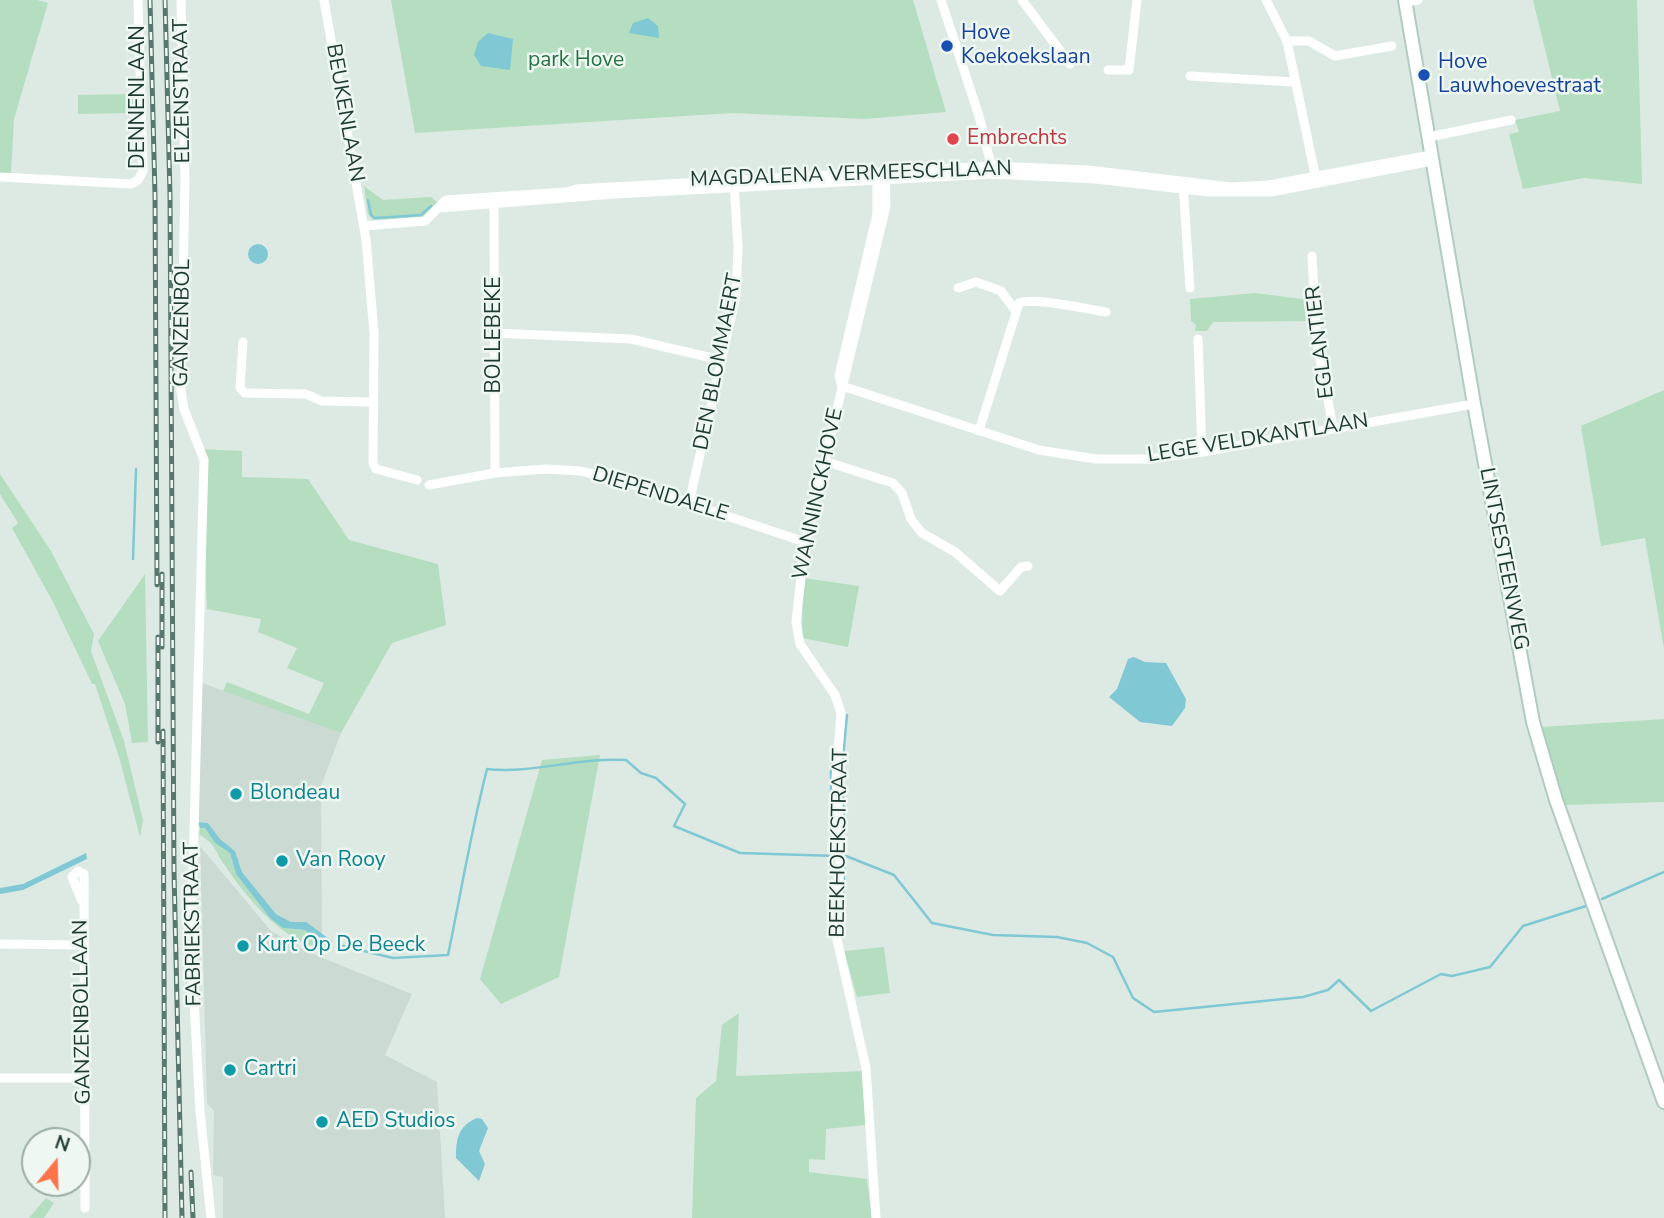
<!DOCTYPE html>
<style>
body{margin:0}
#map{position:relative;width:1664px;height:1218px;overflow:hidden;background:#ddeae4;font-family:"Nunito Sans",sans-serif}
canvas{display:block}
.north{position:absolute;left:21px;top:1127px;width:70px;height:70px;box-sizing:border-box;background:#eef7f2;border:2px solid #9baca6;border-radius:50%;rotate:19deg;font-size:19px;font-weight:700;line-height:28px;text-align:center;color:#1e3b33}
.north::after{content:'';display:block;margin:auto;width:24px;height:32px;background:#fc744a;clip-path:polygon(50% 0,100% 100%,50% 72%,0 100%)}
</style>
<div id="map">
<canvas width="1664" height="1218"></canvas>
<div class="north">N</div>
</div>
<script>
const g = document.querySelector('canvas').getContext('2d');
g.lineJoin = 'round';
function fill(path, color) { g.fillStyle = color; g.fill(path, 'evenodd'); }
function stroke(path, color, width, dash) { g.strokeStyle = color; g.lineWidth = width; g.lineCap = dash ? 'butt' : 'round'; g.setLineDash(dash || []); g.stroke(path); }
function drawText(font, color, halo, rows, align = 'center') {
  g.font = font + ' "Nunito Sans",sans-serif'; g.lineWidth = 5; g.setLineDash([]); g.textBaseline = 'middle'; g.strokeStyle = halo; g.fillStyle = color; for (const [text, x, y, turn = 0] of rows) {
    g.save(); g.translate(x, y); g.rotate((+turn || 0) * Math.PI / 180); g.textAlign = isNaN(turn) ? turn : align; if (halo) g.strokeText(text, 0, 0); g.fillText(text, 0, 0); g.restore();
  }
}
fill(new Path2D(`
 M202,683L341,733L321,786L322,936L306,923L291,922L276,914L242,872L235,851L220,839L208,823L194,821Z
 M200,846L271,931L308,952L412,994L385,1055L437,1082L445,1218H223V1177L213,1175L214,1111L207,1103Z`), '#cbdad3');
fill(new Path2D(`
 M0,0H37L48,3L14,119L11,174H0Z
 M391,0H913L946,112L864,119L732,113L415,133Z
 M1533,0H1637L1642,184L1584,178L1523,189L1509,134L1519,132L1515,120L1560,111Z
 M133,94V113L78,114V95Z
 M364,186L383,200L431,197L438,203L423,217L373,220L368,214Z
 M1255,293L1309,300L1310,321L1213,322L1207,331H1195L1196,325L1191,321L1190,299Z
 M1664,390V649L1645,538L1601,546L1581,426Z
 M200,449L242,451V477L308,479L349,540L438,564L446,625L392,643L341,733L223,691L227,682L309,714L324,683L287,668L297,648L258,632L261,619L207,609Z
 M0,474L51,551L94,634L91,651L124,741L143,820L140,837L119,757L95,684H92L53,602L12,528L18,523L0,494Z
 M145,574L148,742L132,743L125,704L98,641Z
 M803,578L859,586L848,647L802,638Z
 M1664,719V802L1564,805L1541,727Z
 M600,755L559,977L501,1004L480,979L542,760Z
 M200,828H205L215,843L230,853L236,874L270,918L284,928L306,930L322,944L331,945L330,948C291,952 245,896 226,867C216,854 215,842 199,835Z
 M884,947L890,993L857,997L844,951Z
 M739,1013L736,1076L864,1071L866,1125L826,1129L825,1160L809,1159V1172L867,1179L872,1218H692L696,1098L716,1081L722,1025Z
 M46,1198L54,1203L44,1218H29Z`), '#b4debf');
fill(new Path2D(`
 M648,18L658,26L659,38L629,33L633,23Z
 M488,33L513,39L510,70L481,66L474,55L478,42Z
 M248 254a10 10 0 1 1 20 0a10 10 0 1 1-20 0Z
 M1134,657L1145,662L1166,663L1186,699L1185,708L1172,726L1140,722L1109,697L1117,689L1128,659Z
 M198,822L208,823L220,839L235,851L242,872L276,914L291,922H306L332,941L331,945L322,944L305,930L283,928L270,918L236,874L230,853L215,843L205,828H200Z
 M86,853L87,859L23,890L0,894V888L23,884Z
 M477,1118L482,1119L488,1128L479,1151L485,1164L479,1181L456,1158C456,1139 458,1126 477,1118Z`), '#80c8d4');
stroke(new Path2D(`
 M368,200L371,215L375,218L421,215L431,206
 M133,559L136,469
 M831,794V766L834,757
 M844,831L842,769L847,715
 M846,856L894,875L932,923L993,935L1057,937L1087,943L1113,957L1133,998L1154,1012L1303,997L1328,990L1339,980L1371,1011L1441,974L1452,976L1490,967L1523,926L1586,906
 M1602,899L1664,872
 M842,925L845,848
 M339,945L393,958L448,955C461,893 471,831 487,769C532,774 578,757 626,760L641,773L656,778L685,804L674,826L740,853L837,856`), '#80c8d4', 2.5);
const secondary = new Path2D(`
 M1405,0L1474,404L1533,722L1556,800L1664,1102`);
stroke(secondary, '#b0cbc1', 16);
stroke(new Path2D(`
 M181,0L185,181L181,391L184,409L204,460L191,943L200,1111L211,1218
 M324,0L366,240L374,333L373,463L376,469L417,480
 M941,0L979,116L992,169
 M1022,0L1070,64
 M1266,0L1287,41L1316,179
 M1406,2L1418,0
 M1287,41H1309L1335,56L1392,46
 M1108,70H1129L1137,0
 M1190,76L1294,82
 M1429,137L1511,120
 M0,177L131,184L138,180L143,171L138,0
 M1183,183L1190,288
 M494,202L495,473
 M439,208L614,194L992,174L1096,179L1209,192H1271L1432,161
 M364,226L425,221L446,200L566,192L576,189L992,166L1088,170L1231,187L1269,185L1431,155
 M1312,256L1317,344L1333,427
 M958,288L976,282L1001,291L1015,310
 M495,333L631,339L721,360
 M1198,339L1202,452
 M243,342L240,388L245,393L306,394L321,401L372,402
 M842,386L1039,450L1096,459H1148L1202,452L1474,404
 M842,386L839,376L877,214V173
 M979,431L1019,303C1036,297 1085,309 1106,312
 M824,461L893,483L902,493L911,519L922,533L955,552L1000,591L1021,567L1028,566
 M429,485L495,473L545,469L580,471L619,480L805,542
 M689,503L736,296L738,247L734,184
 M82,901L72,877L78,871L84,874L85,1208
 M0,944L84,945
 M0,1078H84
 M876,1218L866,1068L836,935L841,846L836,778L841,713L835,695L800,644L796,622L805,542L886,206L885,170`), '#fff', 9);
stroke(secondary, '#fff', 12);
const rail = new Path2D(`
 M150,0L155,195L157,585
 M165,0L170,195L174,871L182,1218
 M162,574V647
 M158,637V742
 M163,731L165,1218
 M191,1172L193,1218`);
stroke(rail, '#58776e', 5);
stroke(rail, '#eef7f2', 2.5, [8]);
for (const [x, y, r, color] of [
 [947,46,7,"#1a4fb4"],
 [1424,75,7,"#1a4fb4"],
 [953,139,7,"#e0444e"],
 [236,794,7,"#0f9aa8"],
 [282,861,7,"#0f9aa8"],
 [243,946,7,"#0f9aa8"],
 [230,1070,7,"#0f9aa8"],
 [322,1122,7,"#0f9aa8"]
]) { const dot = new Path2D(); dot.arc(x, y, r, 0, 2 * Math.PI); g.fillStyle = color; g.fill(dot); stroke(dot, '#eef7f2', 2.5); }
drawText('21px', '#164399', '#eef7f2', [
 ["Hove",961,34],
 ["Koekoekslaan",961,58],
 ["Hove",1438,63],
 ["Lauwhoevestraat",1438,87]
], 'left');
drawText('21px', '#267443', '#eef7f2', [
 ["park Hove",576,61]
]);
drawText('21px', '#1e3b33', '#eef7f2', [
 ["ELZENSTRAAT",183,91,-91],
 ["DENNENLAAN",139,97,-90],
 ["BEUKENLAAN",344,113,80],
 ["MAGDALENA VERMEESCHLAAN",851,175,-2],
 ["GANZENBOL",183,323,-89],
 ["BOLLEBEKE",495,335,-90],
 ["EGLANTIER",1321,342,-97],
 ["DEN BLOMMAERT",719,362,-79],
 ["LEGE VELDKANTLAAN",1258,439,-9],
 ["WANNINCKHOVE",819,494,-78],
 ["DIEPENDAELE",660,495,17],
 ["LINTSESTEENWEG",1503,559,79],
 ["BEEKHOEKSTRAAT",840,843,-89],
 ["FABRIEKSTRAAT",194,924,-91],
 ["GANZENBOLLAAN",83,1012,-91]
]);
drawText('21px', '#be3a42', '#eef7f2', [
 ["Embrechts",967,139]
], 'left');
drawText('21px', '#0d838f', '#eef7f2', [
 ["Blondeau",250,794],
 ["Van Rooy",296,861],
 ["Kurt Op De Beeck",257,946],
 ["Cartri",244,1070],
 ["AED Studios",336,1122]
], 'left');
</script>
